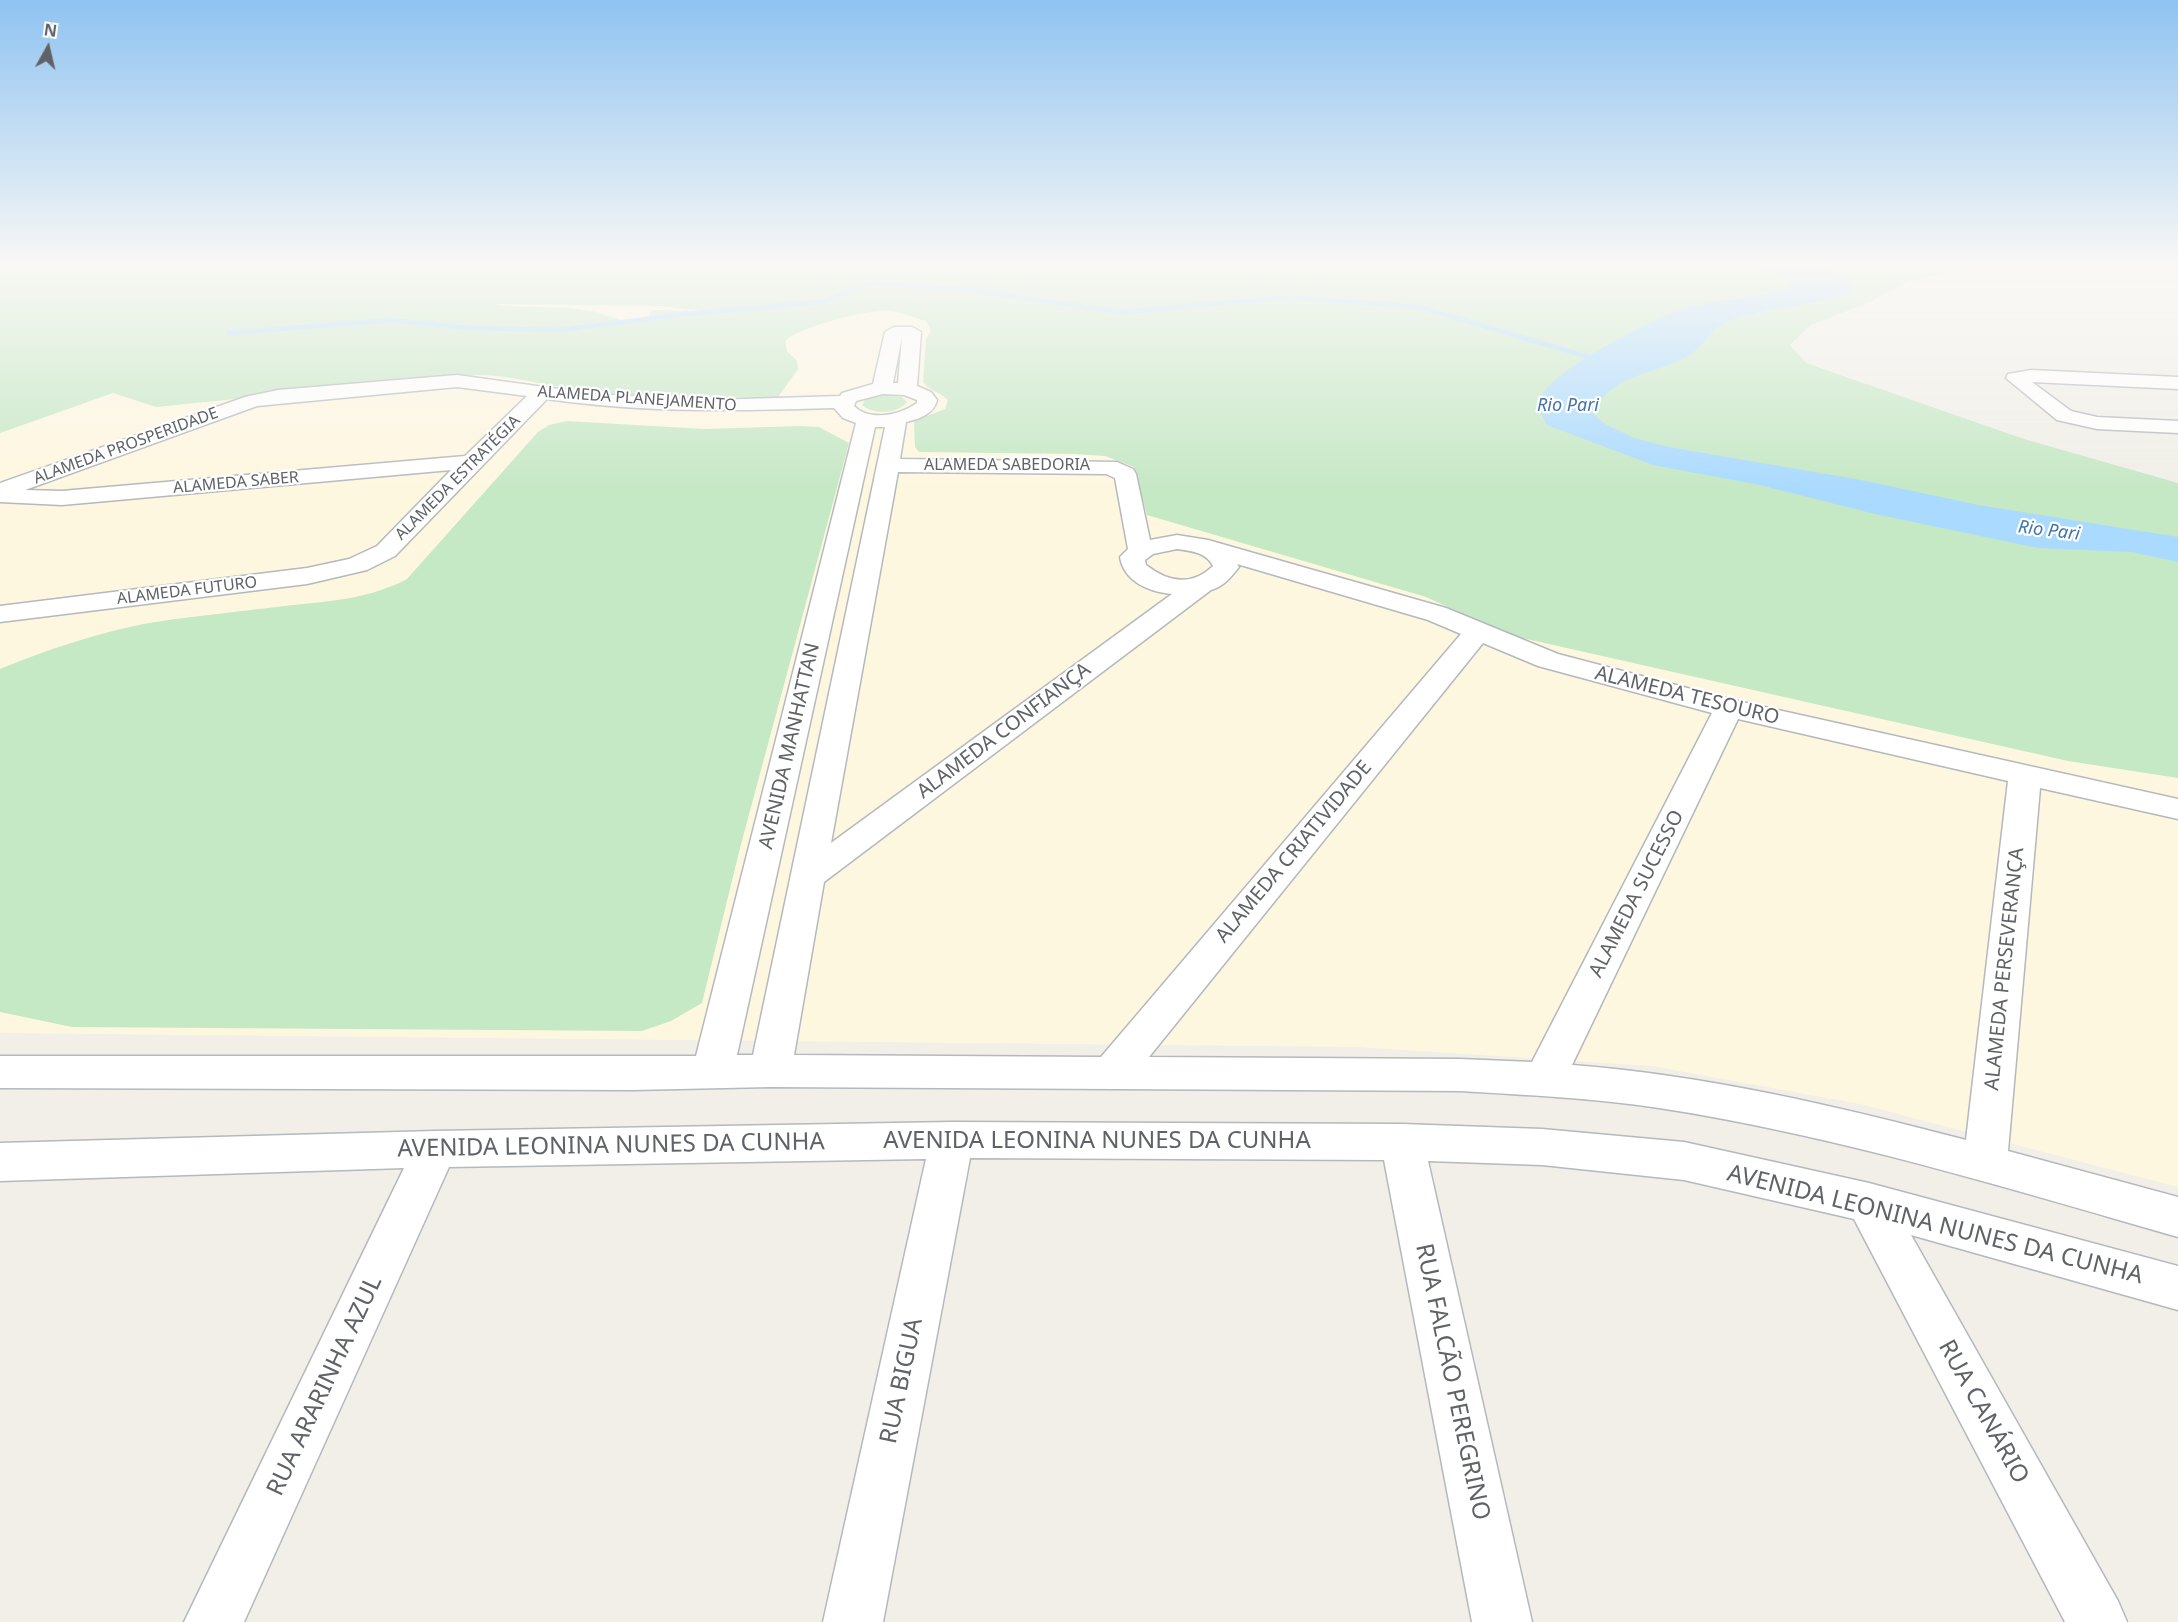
<!DOCTYPE html>
<meta charset="utf-8">
<style>
body{margin:0}
#map{position:relative;width:2178px;height:1622px;overflow:hidden;background:#f1efe8;font-family:"Noto Sans",sans-serif}
canvas{display:block}
.north{position:absolute;left:18px;top:18px;width:60px;height:60px;-webkit-text-stroke:4px #fff;paint-order:stroke;rotate:8deg;font-size:16px;font-weight:700;line-height:24px;text-align:center;color:#5f6368}
.north::after{content:'';display:block;margin:auto;width:21px;height:27px;background:#5f6368;clip-path:polygon(50% 0,100% 100%,50% 72%,0 100%)}
</style>
<div id="map">
<canvas width="2178" height="1622"></canvas>
<div class="north">N</div>
</div>
<script>
const g = document.querySelector('canvas').getContext('2d');
g.lineJoin = 'round';
function fill(path, color) { g.fillStyle = color; g.fill(path, 'evenodd'); }
function stroke(path, color, width, dash) { g.strokeStyle = color; g.lineWidth = width; g.lineCap = dash ? 'butt' : 'round'; g.setLineDash(dash || []); g.stroke(path); }
function drawText(font, color, halo, rows, align = 'center') {
  g.font = font + ' "Noto Sans",sans-serif'; g.lineWidth = 4.5; g.setLineDash([]); g.textBaseline = 'middle'; g.strokeStyle = halo; g.fillStyle = color; for (const [text, x, y, turn = 0] of rows) {
    g.save(); g.translate(x, y); g.rotate((+turn || 0) * Math.PI / 180); g.textAlign = isNaN(turn) ? turn : align; if (halo) g.strokeText(text, 0, 0); g.fillText(text, 0, 0); g.restore();
  }
}
fill(new Path2D(`
 M801,275L2178,509V1187L1860,1104L1652,1066L1358,1047L0,1033V401L325,304Z`), '#fef7e0');
fill(new Path2D(`
 M0,263H1998L1907,282L1870,302L1811,325L1790,345L1806,363L2024,439L2178,483V778L2068,761L1509,635L1426,597L1147,515L1134,467L1105,456L1075,454L919,452L915,447L914,421L945,409L948,400C940,392 930,391 923,382L926,339L931,331L926,321C914,318 902,312 890,311C871,308 798,327 785,341L787,351L797,361L798,369L778,397C711,398 645,397 579,390C545,386 512,375 478,375L323,387L275,395L156,407L113,393L0,433ZM492,304L659,306L702,311L652,310L647,320C627,327 611,315 592,311C559,305 524,309 492,304Z
 M882,395L902,397L907,402C898,414 873,415 862,405L865,400Z
 M567,421L704,429L800,426L819,427L849,443L740,848L702,1003L671,1021L642,1031L72,1027L0,1012V669C57,646 114,627 175,619C214,614 254,610 293,605C333,601 371,598 407,579L538,432L549,425Z`), '#c5e8c5');
fill(new Path2D(`
 M1715,263C1762,263 1811,258 1853,282L1852,292C1817,305 1779,306 1743,316C1736,318 1724,322 1718,327C1707,335 1702,348 1688,356C1657,374 1607,375 1593,414L1605,424L1634,438L1669,447L1861,480L1978,505L2178,537V562L2132,552L2038,548L1875,514L1760,485L1653,465L1547,425L1536,405C1540,399 1544,391 1549,386C1575,359 1657,316 1693,306C1726,298 1760,299 1792,287L1789,280L1772,272Z`), '#aadaff');
stroke(new Path2D(`
 M229,333L392,320L469,328L560,330L687,314L821,302L873,283L962,289L1122,312L1290,297L1419,307L1599,360`), '#aadaff', 4.5);
const minor = new Path2D(`
 M894,327H912L921,332L917,386L931,392L937,400C934,414 919,419 906,422L900,459L1117,462L1133,469L1136,474L1150,540L1177,535L1208,540L1446,608L1558,654L1733,700L2178,799V819L2040,788L2008,1151L2178,1197V1237C2007,1188 1835,1135 1659,1108C1593,1098 1526,1095 1460,1091L770,1087L633,1090L0,1088V1056H696L856,423L843,418L834,408C738,411 643,413 547,399L395,556L367,570L307,584L0,622V606L307,568L349,559L377,546L451,470L62,505L0,502V483L245,397L278,390L457,375L595,394L711,400L840,396L842,393L873,384L885,332ZM902,337L898,383H893ZM457,387L527,396L465,456L62,491L25,490L257,406ZM883,394L904,395L917,400V403C900,415 870,422 854,406L856,401ZM875,427H885L753,1055H737ZM898,472L1106,474L1115,478L1128,549L1120,557C1124,582 1150,592 1172,594L831,843ZM1177,549C1191,551 1206,552 1213,566C1192,586 1169,583 1146,565L1145,560L1153,554ZM1237,564L1428,620L1461,634L1101,1057L794,1055L824,882L1211,590C1223,587 1231,577 1239,567ZM1483,643L1538,666L1712,713L1532,1062L1460,1059L1149,1057ZM1738,719L2008,781L1966,1140C1836,1106 1705,1075 1572,1065Z
 M2031,370L2178,377V389L2032,382L2071,411L2097,417L2178,421V433L2097,429L2057,420L2006,378L2008,374Z
 M952,1122L1402,1124L1542,1129L1684,1142L1869,1183L2178,1266V1310L1911,1235L2118,1601L2127,1622H2065L1854,1219L1684,1180L1542,1165L1428,1161L1532,1622H1472L1384,1160L970,1158L883,1622H823L926,1159L449,1167L244,1622H184L404,1168L0,1181V1143L435,1131Z`);
stroke(minor, '#b5b8bc', 3);
fill(minor, '#fff');
const sky = g.createLinearGradient(0, 0, 0, 490);
sky.addColorStop(0, '#8fc3f1');
sky.addColorStop(0.54, '#f9f8f5');
sky.addColorStop(1, '#f9f8f500');
g.fillStyle = sky;
g.fillRect(0, 0, 2178, 490);
drawText('16px', '#5f6368', '#fff', [
 ["ALAMEDA PLANEJAMENTO",637,399,4],
 ["ALAMEDA PROSPERIDADE",126,446,-20],
 ["ALAMEDA SABEDORIA",1007,465],
 ["ALAMEDA ESTRATÉGIA",458,478,-45],
 ["ALAMEDA SABER",236,483,-5],
 ["ALAMEDA FUTURO",187,591,-7]
]);
drawText('italic 18px', '#4174aa', '#fff', [
 ["Rio Pari",1568,406],
 ["Rio Pari",2049,531,7]
]);
drawText('20px', '#5f6368', '#fff', [
 ["ALAMEDA TESOURO",1687,696,14],
 ["ALAMEDA CONFIANÇA",1004,731,-37],
 ["AVENIDA MANHATTAN",790,746,-77],
 ["ALAMEDA CRIATIVIDADE",1294,852,-50],
 ["ALAMEDA SUCESSO",1637,894,-63],
 ["ALAMEDA PERSEVERANÇA",2005,969,-84]
]);
drawText('24px', '#5f6368', '#fff', [
 ["AVENIDA LEONINA NUNES DA CUNHA",1097,1141],
 ["AVENIDA LEONINA NUNES DA CUNHA",611,1146,-1],
 ["AVENIDA LEONINA NUNES DA CUNHA",1935,1225,14],
 ["RUA BIGUA",902,1381,-78],
 ["RUA FALCÃO PEREGRINO",1452,1382,78],
 ["RUA ARARINHA AZUL",325,1386,-65],
 ["RUA CANÁRIO",1983,1412,61]
]);
</script>
